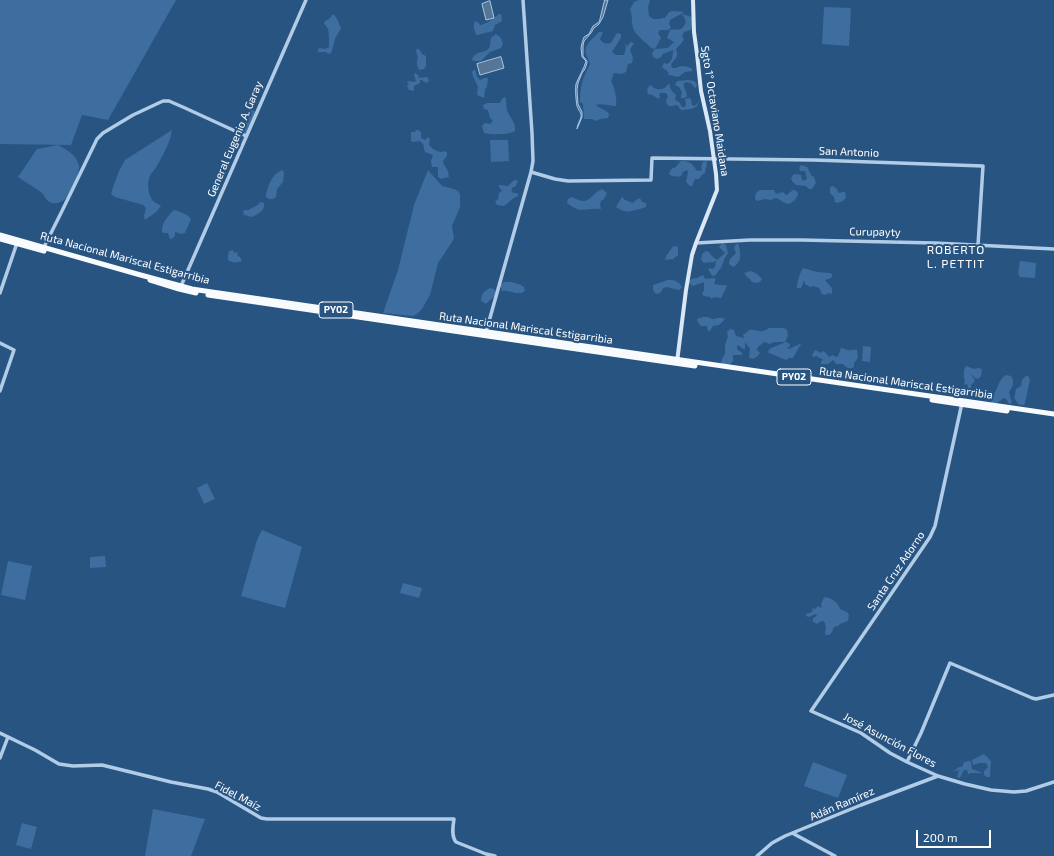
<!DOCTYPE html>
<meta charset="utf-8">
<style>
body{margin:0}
#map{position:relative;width:1054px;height:856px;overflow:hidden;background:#285482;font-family:"Exo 2",sans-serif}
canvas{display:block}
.scale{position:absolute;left:916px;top:830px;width:75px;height:18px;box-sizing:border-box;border:2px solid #fff;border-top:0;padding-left:5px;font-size:12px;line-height:14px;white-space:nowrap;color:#fff;-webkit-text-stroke:3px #285482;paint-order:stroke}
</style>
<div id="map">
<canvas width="1054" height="856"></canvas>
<div class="scale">200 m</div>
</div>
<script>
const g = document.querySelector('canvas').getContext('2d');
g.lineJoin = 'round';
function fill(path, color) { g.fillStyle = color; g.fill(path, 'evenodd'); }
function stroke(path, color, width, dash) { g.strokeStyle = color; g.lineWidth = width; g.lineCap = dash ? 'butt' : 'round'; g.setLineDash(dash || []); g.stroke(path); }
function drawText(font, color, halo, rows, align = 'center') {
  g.font = font + ' "Exo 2",sans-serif'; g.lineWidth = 4; g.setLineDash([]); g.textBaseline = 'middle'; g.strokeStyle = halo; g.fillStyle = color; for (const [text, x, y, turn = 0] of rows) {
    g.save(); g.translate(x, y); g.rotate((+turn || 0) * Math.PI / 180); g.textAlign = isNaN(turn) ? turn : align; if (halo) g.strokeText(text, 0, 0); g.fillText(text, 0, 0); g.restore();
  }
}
fill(new Path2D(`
 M0,0H176L108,120L82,115L71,145L0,144Z
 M639,0H650L648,8L649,16L653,19H661V18H665L669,12L673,11L684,12L681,14L689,16L693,18L691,30L684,32L682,36L684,39C682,44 679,45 676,49C679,56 676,58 671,64L672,68H676C681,65 685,66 691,68L693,71L685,72L678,77L670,75L669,76L668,72L662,67L664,63L668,64L672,59L673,51V50L663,54L661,57L657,59L653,57L652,53L655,49L651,48C646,42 635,35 633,28C631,22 633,16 630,9L634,2ZM681,14C687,18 687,25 681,29C677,30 674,29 670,30L667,38L671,40L674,42L668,48L655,49L661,38L658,33L660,30H668L671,28L669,24L670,20Z
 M824,7L851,8L849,46L822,44Z
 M333,14L336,17L341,28L335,39L332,51L331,53L329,54L326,52H318V50L319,48L325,49L329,47C329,44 329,32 328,29C327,27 325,25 324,23L325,21L329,19Z
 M499,14H501L502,21L495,25L493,31L477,35C474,32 473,25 475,21L479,23L480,25C487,24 494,18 499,14Z
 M599,32H603L600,39C603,44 606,44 611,43L615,36L617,33L621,34V38L612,52L616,55H624L626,48L625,44L628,46L630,42L634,43L630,50L633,58L632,63L628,64L626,72L622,74L614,73L611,81C615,88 617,98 616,106C609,106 601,103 596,105C600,109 605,109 609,114L608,118L600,119L596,121L592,119H584L583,104L580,102C580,86 583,77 590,64C589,60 587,58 586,54C583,46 594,37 599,32Z
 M496,34L501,38L503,44L501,48L490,52L481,61H473L472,59C478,49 485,54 489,48C491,45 490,41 491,38Z
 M417,49H419L422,54L426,56V66L424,69L419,70C417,65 416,62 418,57L416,51Z
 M475,69L477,77L480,80L484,78H488L487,86L485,90L484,98L477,95L478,87L473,76L472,72Z
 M415,73L418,75L419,78L427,77L429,80L428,82L426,83L422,80H420V83L414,86V91L409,90L407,86L409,84L407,82L409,81L414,82L416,81L414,75Z
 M688,80L694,81L697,84L696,88L694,87C691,83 689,81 684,83C683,88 687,91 687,96L685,98H681V96L682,92L679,87L675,85L677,81Z
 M669,83L671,90L676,95L675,100L679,102L682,107H685L686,104L685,99L689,98L691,99L692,105L694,106L697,104L699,100C699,110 688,109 681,110L677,105C672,106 667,108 666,101L668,96L666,93H660L659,95L660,97L659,99L652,95L648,94C647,90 647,87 651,85C656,92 665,90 669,83Z
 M505,97C507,101 506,106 507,110C510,119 516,121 515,131C508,135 492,135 484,133L482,126L485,123L490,124L493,121L490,118L488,110L484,109L483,105L487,103H500L502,99Z
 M250,110L255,111V113L246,134C243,133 240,130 237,128L244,123L247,113Z
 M172,130C170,143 164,153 158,164C156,168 153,171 151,174C146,182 148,194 153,201C155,203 158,204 161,206L156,212L145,220L144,216L146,208L143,205L115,197L111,194L112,190L119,171L125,160Z
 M416,130H418L421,132V138L425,140L428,137L430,139L429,145C432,149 437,152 442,152C447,152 442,150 447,152V156L443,161V163L448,171L449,177L441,179L438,177V167H432L431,161L433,155L425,152L423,144L420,141L412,142L411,140V132H415Z
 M490,140H508L509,161L491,162Z
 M58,145C67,150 77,155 79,166C80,172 69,196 64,200C61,202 56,204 52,203C47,202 45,196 41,192C34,187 25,182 18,177C25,168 30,158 37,149Z
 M681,161C688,161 693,163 696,170L698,171L702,170L701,166L703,162L706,161L707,163L705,173L702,175L699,179H695L692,186H690L686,182L688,172L687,170L683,172L681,176C678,177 672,177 669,174C670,170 672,168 676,167L678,164Z
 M801,165L807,167L811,175L814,177L816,183L812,189H809L806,186L796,185L792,181L791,178L794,174L801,175L802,179L803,181L807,179L805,171H800L799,168Z
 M283,170L284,174L283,182L277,189L276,197L273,199H269L266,197C267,187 272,173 283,170Z
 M428,170L442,186L454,189L458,191L460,195V207L452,226L454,238L452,242L438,263L430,295L422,309L417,314L413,316L383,313L398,270L414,205Z
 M514,180H516L518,181L515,187H513C511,189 511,191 513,193H517L518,194V196L514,198L504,206L497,205L495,202L498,199L499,193L502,191L499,187V185L508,186Z
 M833,186L837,189L838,193L843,192H845L846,198C843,201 839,204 835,202L834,197L830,193V187Z
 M602,189L607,193L604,199L601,201L600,205L601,209C586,207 581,215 567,203L568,199L572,197C590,207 588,196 602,189Z
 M760,190H774L776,194L783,192L786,195L788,194L793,190C796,190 798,192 798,195L795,200L789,204C778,202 780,195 771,200L765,199L757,201L755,199L756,193Z
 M622,197L625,200L633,203L636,200L640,198L642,202L646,203V207C644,208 642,208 640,209C630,211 626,214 616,207Z
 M260,202L264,203C265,211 258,214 252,217L244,215L243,211L245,210H249C252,207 257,207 260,202Z
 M175,210L187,215L191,219L185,233L181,234L175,232V236L172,239H170L168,233H164L162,232C161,224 167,217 173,211Z
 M722,243L726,245L728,253L725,258L721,268L719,270C717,273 716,276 712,276L708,269L710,268L712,269L715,267L716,261C712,263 708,262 704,263L701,260L702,254L706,251L709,252L712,256L717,260L725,253L719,247Z
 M736,244H738L739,245C740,255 743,259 734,267L730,265L729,263L730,259L736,253L734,248Z
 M674,246L678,247V255L673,259L665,260C666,256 670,249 674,246Z
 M233,250L234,253L237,252L238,256L240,257L242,261C237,263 232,263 228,260V255L229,251Z
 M1020,261L1036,263L1035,278L1020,277L1018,273Z
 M803,268L817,272L830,273L832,274V277L831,278L825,280L832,288V293L831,294L827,293L826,295L822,294L819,288L813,286L812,287H810L805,284V282L804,281L801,288H797C797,281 800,273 803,268Z
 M751,271L757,274L762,279L760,282L754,283L751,281L750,279L747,277L744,273Z
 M703,275L705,279L714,278L716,279L714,284L721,285H725L727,286L721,298L715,297L711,299L710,297L704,296L702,294L704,290V282L693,286L689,283C690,278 692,279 696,278C698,278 700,276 703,275Z
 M668,280C674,279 679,282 682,287L679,290L667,287L663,288L662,291L658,294L655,293L653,290V285Z
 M504,282C511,281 518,283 524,287L525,291C518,297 510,289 502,291L500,285Z
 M490,288L494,289L496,292L495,296L489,301L486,304L481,301C481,294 484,291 490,288Z
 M703,317H708L712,319C716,319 719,316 725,319L719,325L713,326L710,331H708L707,326H701L698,323L697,319Z
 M769,328H784L787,330L788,336L785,342H774L770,344L764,342L757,348V350L760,353C758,357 752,361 749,357L750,349L745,342V349H743L738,345L737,347V349L742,353V355H733V361C731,365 725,366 721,363L722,359L725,354V345L728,336L727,332L730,329L734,330L736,336L744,338L743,334L746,333L749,330C759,328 758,335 769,328Z
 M786,342L790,344V346L787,348L789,349L800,344L801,345L799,347L793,358H789L786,360C780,358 775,355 769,353L768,351L771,348Z
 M863,346L871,347L870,362L862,361Z
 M841,348C844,348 845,350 848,350C851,351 853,349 857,350L858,358L854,363V367C849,370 846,367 843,364H836L833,360L828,364H821V362L823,359L819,358L817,356L813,357L812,355L815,350L821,353L823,351L825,352L829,357L833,355L836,357L838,356Z
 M966,366L974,369L978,368L982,369L981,376L978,379L975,378L972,375H971L975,380L974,382L971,385V389L969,391L968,389V386L967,384L964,385L965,380L964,378V370Z
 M1006,375L1011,376C1015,381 1013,387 1009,392L1011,400L1012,401L1011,404H1009L1007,400L1004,398C999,401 996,406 991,402L999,383L1003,377Z
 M1026,376H1028L1030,380L1025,403L1024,405H1022L1018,404L1014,397L1015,395L1016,389L1021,386L1022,380Z
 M207,483L215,499L204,504L197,488Z
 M262,530L302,547L285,608L241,596L257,540Z
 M105,556L106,567L90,568V557Z
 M8,561L32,566L25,600L1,595Z
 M403,583L422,588L419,598L400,593Z
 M824,597C832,598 838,602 840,609L847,612L849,615L848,621L840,624L838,626L834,627C832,632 831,636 826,635L825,633L826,629L825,623L823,621L819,622L818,624L813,622V618L817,616L816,614L813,615L809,617L806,616V614L812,612L813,608L815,609L818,606L822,608L821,604Z
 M984,754L991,761L990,777H987L984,775V771L988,767L986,763H980L973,765L972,760Z
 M971,761L972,769L983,773H971L968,774L967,770H964L960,778L957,777L959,770L953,772L959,767H962L964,762Z
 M813,762L847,775L838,798L804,786Z
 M153,809L205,819L191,856H145Z
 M22,823L37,827L31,849L16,845Z`), '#3d6e9f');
const water = new Path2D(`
 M605,0H608L603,17L599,24L594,28L591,33L584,41L583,46V56L587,61V63L585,69L582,73L578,83L577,90L578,104L582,112V117L577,129C577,125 580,121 581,117C582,113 578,110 577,106C576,101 575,89 576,84C579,76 584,69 586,61L582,57L581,48L582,43L584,37L589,34L593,26L599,22Z
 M490,1L494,18L486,20L482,4Z
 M501,57L504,68L480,75L477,64Z`);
fill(water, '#577595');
stroke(water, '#a6c7e6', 1);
stroke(new Path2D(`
 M531,172L555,179L568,181L651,180L652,158L814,160L983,166L978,245
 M696,243L750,240H801L935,243L1054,249
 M43,249L62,211L97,139L103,133L133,115L163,101H169L185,108L246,136
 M181,286L306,0
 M0,293L17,243
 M486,332L531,172L533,161L532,133L523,0
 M0,343L14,350L0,391
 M962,403L935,526L930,537L811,711L861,733L890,753L907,762L938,776L965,784L991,790L1014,792L1026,791L1054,782
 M0,733L35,750L59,764L73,766L102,765L171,782L208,789L217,792L261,818L267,819H454C453,826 451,836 456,842L486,854L495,856
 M0,758L8,737
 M907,762L921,733L950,663L1032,698L1036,699L1054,695
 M794,834L835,856
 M757,856L772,843L785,836L861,805L938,776`), '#b1cce6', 3.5);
stroke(new Path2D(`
 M677,362L686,290L692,255L696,243L717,190L716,174L710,131L701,91L697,54L694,32L693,0`), '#dae8f6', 4);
stroke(new Path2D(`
 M0,235L137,274L192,289L205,291L1054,414
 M0,239L44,251
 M150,280L179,289L196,293
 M208,295L549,345L695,366
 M932,400L1007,411`), '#f8fbfe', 5);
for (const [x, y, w] of [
 [336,310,34],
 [794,377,34]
]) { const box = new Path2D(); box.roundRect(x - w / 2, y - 8, w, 16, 3); g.fillStyle = '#285482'; g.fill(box); stroke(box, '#fff', 1); }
drawText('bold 10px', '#fff', null, [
 ["PY02",336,310],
 ["PY02",794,377]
]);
drawText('11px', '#fff', '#285482', [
 ["Sgto 1° Octaviano Maidana",715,111,81],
 ["General Eugenio A. Garay",235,139,-67],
 ["San Antonio",849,152,2],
 ["Curupayty",875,232,1],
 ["Ruta Nacional Mariscal Estigarribia",125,258,15],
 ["Ruta Nacional Mariscal Estigarribia",526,328,8],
 ["Ruta Nacional Mariscal Estigarribia",906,383,8],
 ["Santa Cruz Adorno",896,571,-56],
 ["José Asunción Flores",890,740,28],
 ["Fidel Maíz",238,796,28],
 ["Adán Ramírez",842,804,-23]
]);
g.letterSpacing = '1px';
drawText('12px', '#fff', '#285482', [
 ["ROBERTO",956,250],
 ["L. PETTIT",956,264]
]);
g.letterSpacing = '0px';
</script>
